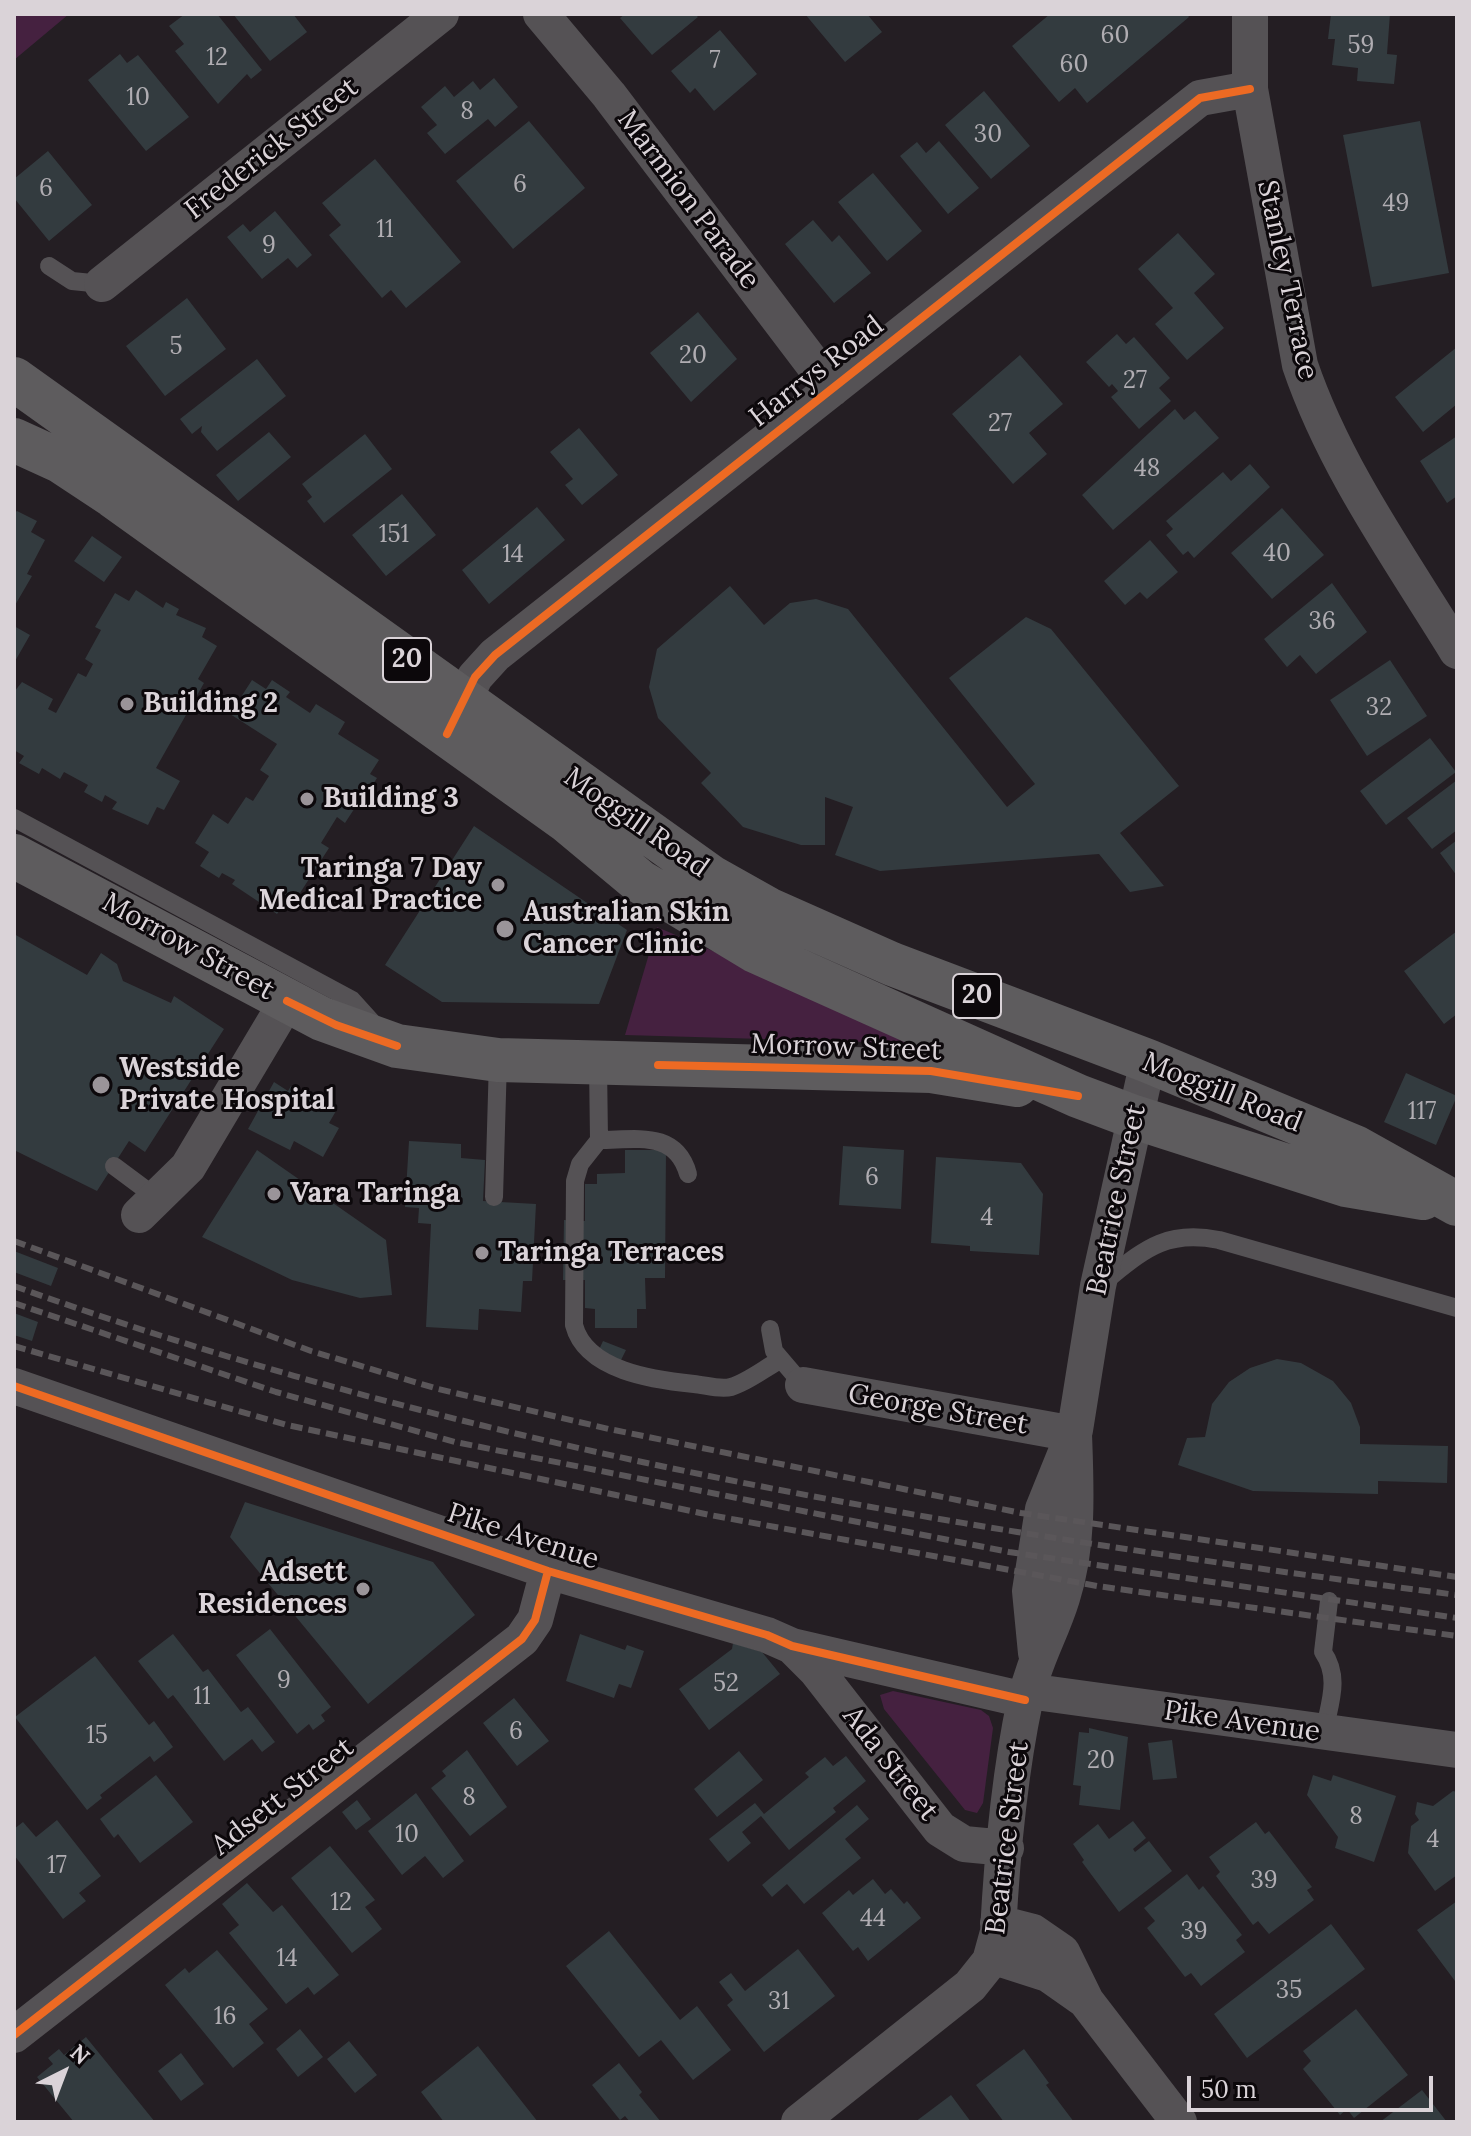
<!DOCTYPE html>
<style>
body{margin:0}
#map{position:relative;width:1471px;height:2136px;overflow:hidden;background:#241e23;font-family:Lora,serif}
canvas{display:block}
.frame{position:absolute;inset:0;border:16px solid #dad3d8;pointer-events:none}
.north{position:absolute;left:24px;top:2032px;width:80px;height:80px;-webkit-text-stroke:6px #0c080b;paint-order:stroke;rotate:42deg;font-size:22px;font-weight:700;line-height:32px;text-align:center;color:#dad3d8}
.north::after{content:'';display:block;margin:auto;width:28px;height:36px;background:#dad3d8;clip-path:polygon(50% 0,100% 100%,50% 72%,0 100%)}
.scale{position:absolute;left:1187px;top:2076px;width:246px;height:36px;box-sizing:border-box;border:4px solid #dad3d8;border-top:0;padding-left:10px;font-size:24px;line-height:28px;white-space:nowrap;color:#dad3d8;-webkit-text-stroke:6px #0c080b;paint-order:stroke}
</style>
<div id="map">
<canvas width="1471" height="2136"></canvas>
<div class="frame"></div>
<div class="north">N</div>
<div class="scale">50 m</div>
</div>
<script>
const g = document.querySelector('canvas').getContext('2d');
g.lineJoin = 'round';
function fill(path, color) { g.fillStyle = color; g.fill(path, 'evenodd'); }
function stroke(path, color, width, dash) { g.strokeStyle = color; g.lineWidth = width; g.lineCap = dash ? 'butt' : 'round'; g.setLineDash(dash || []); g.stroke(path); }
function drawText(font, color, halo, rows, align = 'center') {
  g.font = font + ' Lora,serif'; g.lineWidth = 6; g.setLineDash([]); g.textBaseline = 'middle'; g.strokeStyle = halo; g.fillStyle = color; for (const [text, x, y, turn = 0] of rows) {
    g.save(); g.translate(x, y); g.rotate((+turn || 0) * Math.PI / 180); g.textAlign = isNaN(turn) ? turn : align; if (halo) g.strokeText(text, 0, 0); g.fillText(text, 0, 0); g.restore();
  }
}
fill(new Path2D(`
 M14,14H69L14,60Z
 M657,927L931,1045L929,1050L867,1042L625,1035Z
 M893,1691L981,1710L989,1716L993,1728L983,1803L977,1813L965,1810L884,1709L880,1695Z`), '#452140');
fill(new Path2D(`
 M185,14H217L262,70L251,79L247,74L218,104L175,51L184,44L169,26Z
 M233,14H293L307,32L270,61Z
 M625,14H695L698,17L652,55L620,18Z
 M805,14H867L882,32L845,62Z
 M1050,14H1187L1189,17L1087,103L1075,88L1059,102L1012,46Z
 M1331,14H1390L1387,54L1397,55L1394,84L1357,81L1358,68L1332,65L1335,39H1328Z
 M720,30L757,74L714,111L695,88L690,93L671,71Z
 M120,54L127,63L138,55L189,117L146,151L88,80Z
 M494,78L518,107L495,127L488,119L445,154L427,133L437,125L421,107L445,86L454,97L473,81L480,90Z
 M984,91L1030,146L991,179L945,125Z
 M529,121L585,188L513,249L456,181Z
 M1420,121L1449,273L1372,287L1343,135Z
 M939,141L979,188L948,214L900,156L917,142L926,153Z
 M48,151L92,205L49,241L14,198V179Z
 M375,159L461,262L406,308L391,290L382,298L329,235L341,225L322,203Z
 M873,173L922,231L887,261L838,202Z
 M275,211L312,255L297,268L288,258L262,279L227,237L243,224L250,232Z
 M813,220L832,242L839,235L871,273L834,303L785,244Z
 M1178,233L1215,274L1194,293L1224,328L1187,360L1155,324L1173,308L1138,269Z
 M187,298L226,349L165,396L126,346Z
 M698,312L737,359L691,402L650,353Z
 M1117,334L1126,344L1134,337L1170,378L1159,388L1171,401L1139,429L1111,397L1118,391L1112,384L1109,387L1086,362Z
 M1457,347V404L1423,432L1395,397Z
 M1020,355L1063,404L1029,433L1047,454L1013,484L952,414Z
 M257,359L286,396L217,451L201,432L202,426L192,434L180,419Z
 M1175,409L1184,420L1195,411L1219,438L1113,530L1082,495Z
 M579,428L618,475L582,505L565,485L573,479L550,452Z
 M269,432L291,457L238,501L216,475Z
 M365,434L392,469L324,523L307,501L312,497L302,484Z
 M1457,436V496L1447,503L1420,461Z
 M1250,464L1270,487L1194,558L1188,551L1183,555L1166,535L1173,529L1166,521L1223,472L1231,481Z
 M402,494L436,535L386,576L352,535Z
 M537,507L565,540L489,604L462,570Z
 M1282,508L1324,555L1272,599L1231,553Z
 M17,511L37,521L31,532L45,540L27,574L32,576L14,607V513Z
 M92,536L122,557L104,582L74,561Z
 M1150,540L1178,572L1147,599L1140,592L1125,605L1104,581Z
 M1332,583L1367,632L1316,674L1300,655L1287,667L1264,639Z
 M730,586L764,625L790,603L816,599L848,609L1007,807L1035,784L949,678L1026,617L1051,629L1179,786L1120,833L1164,886L1130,892L1099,854L880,871L835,855L853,807L825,797V845H801L743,827L701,783L711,773L658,718L649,687L657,649Z
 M136,590L163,608L166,602L179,609L176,615L206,628L202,637L217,646L198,679L204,683L156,768L180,781L164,810L157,807L148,825L112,809L117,802L105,795L102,802L84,792L88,785L64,772L60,779L42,768L39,774L19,763L24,756L14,750V692L22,682L53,699L48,709L56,713L78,673L86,677L93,664L85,659L101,630L95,627L115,593L129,601Z
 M14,626L30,635L14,663Z
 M1390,660L1427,716L1367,756L1330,700Z
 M252,680L266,689L272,680L290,692L286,697L310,713L316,704L345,722L338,734L379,760L370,774L377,778L366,795L364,794L345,823L337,817L321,843L329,848L300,893L298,892L289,905L285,902L277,914L232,884L235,880L222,873L219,878L200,866L209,852L195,843L213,814L228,824L246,797L253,801L269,776L260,770L277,744L230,714Z
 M1430,738L1456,772L1386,825L1360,791Z
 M1457,780V830L1432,849L1407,818Z
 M474,826L627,930L599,1004L442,1002L385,965Z
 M1457,840V876L1440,853Z
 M1457,931V1014L1444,1024L1404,971Z
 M14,934L87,975L101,953L117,964L123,981L171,1003L174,996L224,1029L145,1152L129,1141L97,1191L14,1150Z
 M1406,1073L1457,1096L1436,1145L1384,1122Z
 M274,1082L288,1091L291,1086L336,1111L329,1123L339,1128L323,1157L294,1141L290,1150L248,1129Z
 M409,1141L461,1144V1158L485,1160L483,1201L536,1204L532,1281H523L521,1312L479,1309L478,1330L426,1327L431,1224L418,1223L419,1208L405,1207Z
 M843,1146L904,1150L901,1209L839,1205Z
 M257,1150L386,1240L392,1295L360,1298L292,1280L202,1237Z
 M625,1150H666L665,1278H645L646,1309H637V1328H595V1309L585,1308V1280H563L564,1220L585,1221V1184H597V1174L625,1173Z
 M936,1157L1021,1163L1043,1194L1039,1255L970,1251V1246L931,1243Z
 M14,1251L58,1268L51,1286L14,1272Z
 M14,1313L38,1322L32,1341L14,1335Z
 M603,1341L626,1350L619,1364L597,1354Z
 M1277,1359L1301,1363L1333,1381L1351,1403L1360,1427V1444L1448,1446L1447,1483L1378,1481V1494L1253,1491L1178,1465L1187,1438L1205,1437L1212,1404L1229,1382L1250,1368Z
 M245,1502L433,1562L475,1615L368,1704L230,1537Z
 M270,1629L331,1707L321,1715L325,1721L313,1730L309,1724L297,1734L236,1655Z
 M173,1634L203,1672L208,1669L241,1712L248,1707L275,1742L262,1752L252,1739L224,1761L173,1695L168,1699L138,1661Z
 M580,1634L625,1650L627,1645L644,1651L631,1688L619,1684L614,1698L566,1681Z
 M733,1643L762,1652L780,1674L709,1730L679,1689L732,1649Z
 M95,1656L149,1725L154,1721L173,1747L154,1762L150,1756L100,1795L102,1798L87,1810L15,1717Z
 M514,1698L549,1741L517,1766L483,1723Z
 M1089,1728L1128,1737L1120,1810L1079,1805L1081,1786L1073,1785L1079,1732L1089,1733Z
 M1172,1740L1177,1778L1153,1780L1148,1743Z
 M467,1750L507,1807L470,1836L431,1788L446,1776L442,1771Z
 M739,1751L763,1780L717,1817L694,1789Z
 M846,1756L866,1781L833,1808L836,1812L789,1850L761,1816L742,1832L751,1843L728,1862L709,1839L755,1803L764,1814L809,1777L805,1773L825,1757L833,1766Z
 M156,1775L193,1822L140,1863L118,1834L114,1838L100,1819Z
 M1313,1775L1331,1781L1333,1775L1396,1796L1374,1862L1335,1848L1338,1837L1307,1795Z
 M1453,1791L1457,1792V1875L1435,1891L1408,1853L1411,1826L1419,1820L1415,1814L1417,1802L1433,1806Z
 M416,1793L464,1861L443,1878L425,1856L402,1875L368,1831Z
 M357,1800L371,1819L356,1830L342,1812Z
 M857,1805L869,1819L845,1839L861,1858L804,1904L787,1884L772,1897L762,1885Z
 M57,1820L101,1876L79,1893L86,1901L63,1919L14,1855V1829L23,1822L36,1837Z
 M1133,1821L1146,1838L1133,1849L1135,1852L1149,1841L1172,1871L1119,1912L1082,1862L1084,1860L1073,1844L1098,1824L1109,1839Z
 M1256,1822L1265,1834L1269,1831L1312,1887L1307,1890L1314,1900L1269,1934L1258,1921L1253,1925L1216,1876L1220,1872L1209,1857Z
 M330,1846L375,1900L365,1907L382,1929L352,1953L291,1878Z
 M1187,1874L1199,1890L1203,1886L1242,1935L1236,1940L1245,1952L1201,1986L1191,1973L1185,1977L1147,1928L1155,1921L1144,1908Z
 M873,1879L885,1894L891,1889L904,1904L907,1901L921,1918L868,1961L858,1947L853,1951L822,1913L849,1890L853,1895Z
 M247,1883L273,1912L282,1905L339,1975L314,1995L308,1987L286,2004L229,1933L239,1925L222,1904Z
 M1457,1901V1979L1455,1981L1417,1930Z
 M1331,1924L1365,1969L1247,2058L1214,2014Z
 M609,1931L680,2020L697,2006L731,2050L693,2080L661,2040L639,2057L566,1966Z
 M798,1949L835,1996L764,2052L727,2005L733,2000L719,1982L731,1973L745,1991Z
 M217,1950L268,2009L249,2024L264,2043L233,2068L165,1985L185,1968L189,1973Z
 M1356,2009L1408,2075L1354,2118L1347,2109L1340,2115L1303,2069L1311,2061L1303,2051Z
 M300,2029L323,2057L298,2077L276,2049Z
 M86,2037L155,2122H74L37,2077L53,2064L48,2058L59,2049L64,2055Z
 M349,2041L377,2075L355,2093L327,2059Z
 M478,2046L538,2122H444L421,2092Z
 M1024,2049L1049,2083L1046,2085L1074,2122H1004L976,2085Z
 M181,2053L204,2084L181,2101L158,2071Z
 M619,2063L642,2092L639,2095L661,2122H630L625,2116L620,2120L592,2085Z
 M1422,2090L1447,2122H1380Z
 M951,2095L971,2122H915Z`), '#333b3f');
stroke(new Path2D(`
 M49,266L72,281L102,284
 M14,818L352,1000L380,1031
 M598,1063L599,1140
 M114,1166L157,1198
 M688,1174C676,1130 636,1140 599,1140L580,1164L575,1181L574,1325C586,1371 654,1380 694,1384C705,1385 720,1390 731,1387C748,1382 765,1368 780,1360
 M494,1197L498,1060
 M1101,1284C1142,1252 1163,1229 1219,1240L1457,1308
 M770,1329L774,1351L803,1385
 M1324,1733C1329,1704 1341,1678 1323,1652L1329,1601`), '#555255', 18);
stroke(new Path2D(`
 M541,14L609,95L832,389
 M1250,14V89L1300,365C1335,468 1400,558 1457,651
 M102,284L441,14
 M453,723L475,677L495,655L1200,98L1250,89
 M139,1215L188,1167L287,1001
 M803,1385L1074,1434
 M14,1386L548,1571L767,1635L792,1646L1025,1700
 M792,1646L816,1670L940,1829L964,1844L1006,1848
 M1036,1653L1030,1591L1043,1509L1075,1430L1098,1286L1148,1061
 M1028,1691L1457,1750
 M998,1923L1033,1932L1062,1952L1086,2001L1179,2122
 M992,1956L1048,1974L1085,2000
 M14,2035L522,1639L535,1620L548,1571
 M799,2122L970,1986L990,1961L998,1932C1002,1856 1009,1776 1025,1701C1034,1660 1051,1634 1062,1598C1079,1545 1076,1488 1074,1434`), '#555255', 36);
stroke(new Path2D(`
 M14,379L711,877L768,909L892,964L1148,1061L1355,1147L1457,1204
 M14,440L60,461L113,496L567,821L639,881L755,951L1078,1096L1134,1117L1346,1185L1423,1198
 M14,856L322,1019L397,1046L498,1060L931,1071L1017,1085`), '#5e5c5e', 44);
stroke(new Path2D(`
 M14,1241L311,1351L438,1389L609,1429L1021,1513L1457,1577
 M14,1286C478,1453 969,1532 1457,1595
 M14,1303L276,1392L455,1442L1009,1552L1457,1618
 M14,1346L287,1425L710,1515L1097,1586L1457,1636`), '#5a5659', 6, [12, 6]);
stroke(new Path2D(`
 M447,734L475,677L495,655L1200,98L1250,89
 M287,1001L336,1025L397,1046
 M658,1065L931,1071L1078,1096
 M14,1386L548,1571L767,1635L792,1646L1025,1700
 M14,2035L522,1639L535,1620L548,1571`), '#ed6a23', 8);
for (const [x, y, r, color] of [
 [127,704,8,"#9a9499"],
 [307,799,8,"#9a9499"],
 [498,885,8,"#9a9499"],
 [505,929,10,"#9a9499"],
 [101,1085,10,"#9a9499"],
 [274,1194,8,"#9a9499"],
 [482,1253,8,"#9a9499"],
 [363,1589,8,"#9a9499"]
]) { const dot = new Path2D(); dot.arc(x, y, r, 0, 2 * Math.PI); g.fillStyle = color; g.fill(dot); stroke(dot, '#0c080b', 3); }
drawText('24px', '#b0adb2', null, [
 ["60",1115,36],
 ["59",1361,46],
 ["12",217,58],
 ["7",715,61],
 ["60",1074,65],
 ["10",138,98],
 ["8",467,112],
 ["30",988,135],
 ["6",520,185],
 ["6",46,189],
 ["49",1396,204],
 ["11",385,230],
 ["9",269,246],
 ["5",176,347],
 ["20",693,356],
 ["27",1135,381],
 ["27",1000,424],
 ["48",1147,469],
 ["151",394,535],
 ["40",1277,554],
 ["14",513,555],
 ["36",1322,622],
 ["32",1379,708],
 ["117",1422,1112],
 ["6",872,1178],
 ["4",987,1218],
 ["9",284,1681],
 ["52",726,1684],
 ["11",202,1697],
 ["6",516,1732],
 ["15",97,1736],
 ["20",1101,1761],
 ["8",469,1798],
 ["8",1356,1817],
 ["10",407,1835],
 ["4",1433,1840],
 ["17",57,1866],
 ["39",1264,1881],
 ["12",341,1903],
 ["44",873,1919],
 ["39",1194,1932],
 ["14",287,1959],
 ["35",1289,1991],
 ["31",779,2002],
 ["16",225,2017]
]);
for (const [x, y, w] of [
 [407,660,48],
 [977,996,48]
]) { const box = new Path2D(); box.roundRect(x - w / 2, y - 22, w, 44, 6); g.fillStyle = '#0c080b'; g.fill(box); stroke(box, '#dad3d8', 2); }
drawText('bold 26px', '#dad3d8', null, [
 ["20",407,660],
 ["20",977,996]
]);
drawText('28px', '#dad3d8', '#0c080b', [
 ["Frederick Street",272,149,-38],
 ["Marmion Parade",688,200,53],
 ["Stanley Terrace",1287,280,78],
 ["Harrys Road",817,372,-38],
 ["Moggill Road",636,823,35],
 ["Morrow Street",188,947,29],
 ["Morrow Street",846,1048,2],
 ["Moggill Road",1222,1093,22],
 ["Beatrice Street",1117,1200,-78],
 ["George Street",938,1410,10],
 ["Pike Avenue",523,1537,18],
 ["Pike Avenue",1242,1722,8],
 ["Ada Street",890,1764,52],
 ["Adsett Street",283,1797,-38],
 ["Beatrice Street",1008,1838,-83]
]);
drawText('bold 28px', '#dad3d8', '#0c080b', [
 ["Building 2",143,704],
 ["Building 3",323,799],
 ["Taringa 7 Day",482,869,"right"],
 ["Medical Practice",482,901,"right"],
 ["Australian Skin",523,913],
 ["Cancer Clinic",523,945],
 ["Westside",119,1069],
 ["Private Hospital",119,1101],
 ["Vara Taringa",290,1194],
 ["Taringa Terraces",498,1253],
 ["Adsett",347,1573,"right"],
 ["Residences",347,1605,"right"]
], 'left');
</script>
